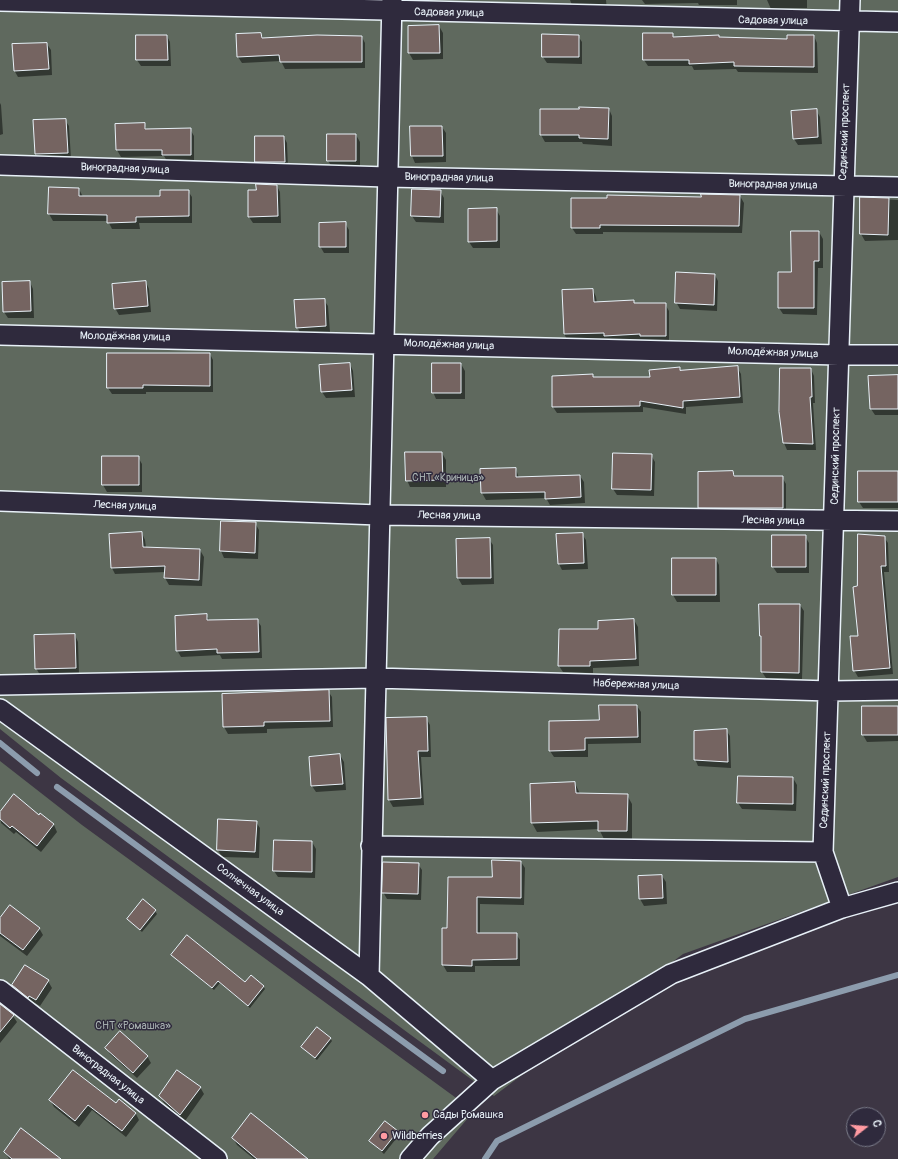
<!DOCTYPE html>
<meta charset="utf-8">
<style>
body{margin:0}
#map{position:relative;width:898px;height:1159px;overflow:hidden;background:#3d3644;font-family:Pangolin,sans-serif}
canvas{display:block}
.north{position:absolute;left:846px;top:1107px;width:40px;height:40px;box-sizing:border-box;background:#2f2a3d;border:1px solid #797a88;border-radius:50%;rotate:73deg;font-size:11px;font-weight:700;line-height:16px;text-align:center;color:#e8f1f8}
.north::after{content:'';display:block;margin:auto;width:14px;height:18px;background:#ff9aa2;clip-path:polygon(50% 0,100% 100%,50% 72%,0 100%)}
</style>
<div id="map">
<canvas width="898" height="1159"></canvas>
<div class="north">С</div>
</div>
<script>
const g = document.querySelector('canvas').getContext('2d');
g.lineJoin = 'round';
function fill(path, color) { g.fillStyle = color; g.fill(path, 'evenodd'); }
function stroke(path, color, width, dash) { g.strokeStyle = color; g.lineWidth = width; g.lineCap = dash ? 'butt' : 'round'; g.setLineDash(dash || []); g.stroke(path); }
function drawText(font, color, halo, rows, align = 'center') {
  g.font = font + ' Pangolin,sans-serif'; g.lineWidth = 3; g.setLineDash([]); g.textBaseline = 'middle'; g.strokeStyle = halo; g.fillStyle = color; for (const [text, x, y, turn = 0] of rows) {
    g.save(); g.translate(x, y); g.rotate((+turn || 0) * Math.PI / 180); g.textAlign = isNaN(turn) ? turn : align; if (halo) g.strokeText(text, 0, 0); g.fillText(text, 0, 0); g.restore();
  }
}
fill(new Path2D(`
 M0,0H898V877L683,954L494,1096L61,778L0,729Z
 M0,761L82,825L474,1111L433,1159H0Z`), '#5f695e');
fill(new Path2D(`
 M570,0H606L607,10H574Z
 M642,0H737V5H699L698,3L645,4Z
 M767,0H807V8L771,9Z
 M439,26L443,33V59L413,60L409,53V27Z
 M261,34L264,39L362,37L365,43V68L285,69L281,61L242,63L238,57Z
 M672,34L675,38L718,36L720,38L788,40L814,36L817,43L818,73L738,72L736,69L694,70L692,66H648L644,60Z
 M167,36L170,42L171,66H141L137,60Z
 M578,36L582,42V64L547,63L543,57Z
 M47,44L51,50L52,75L18,77L14,70Z
 M0,103L1,105L3,134L0,135Z
 M609,109L612,116V146L583,144L582,142H545L541,135V110Z
 M816,110L820,117L822,144L798,145L794,139Z
 M65,120L69,126L71,159L39,160L36,154Z
 M144,124L147,130L190,129L194,136V161H167L164,156L121,157L117,150L116,125Z
 M411,127H442L446,133V162L415,163L412,156Z
 M356,135L360,142V167H332L328,161Z
 M284,137L287,143L288,168H260L256,162Z
 M277,186L280,192L281,223H253L249,217L257,191Z
 M50,188L79,189L83,197H161L188,191L192,197V223H139L140,229H112L108,221H53L49,214Z
 M440,191L444,198V223L416,222L412,216Z
 M740,196L744,203L742,233L603,232V234H576L572,228L702,198Z
 M861,198L898,200V240L865,241L861,234Z
 M496,209L500,216V248H473L469,242Z
 M345,223L349,230V253H324L320,246Z
 M819,232L823,239V268H818L817,315L783,314L779,308L792,273Z
 M715,275L718,281L717,311L680,309L676,302Z
 M30,282L33,289L34,318H8L4,312Z
 M146,282L149,289L151,312L119,315L115,308Z
 M593,290L596,297L597,303L633,301L635,304H665L669,311V342H645L644,340L609,342L608,339L568,341L564,334L563,291Z
 M324,300L328,306L330,332L301,334L297,327Z
 M210,354L213,360V392H146V394H112L108,388Z
 M350,364L353,371L355,397L326,398L322,392Z
 M461,364L465,371V399H436L433,392Z
 M737,367L741,374L743,403L686,407V414L643,407V412L557,413L553,407L592,375L594,378H651L679,368L681,371Z
 M811,369L814,376L815,403H813L816,450H787L784,443L780,411Z
 M898,376V415H875L871,409Z
 M442,453L446,460V487H410L407,480Z
 M651,455L655,462L654,496L617,495L613,489Z
 M103,457H138L142,464V492H107L103,485Z
 M516,469L519,478L580,476L584,482L585,503L550,505L546,498L486,500L482,493L481,470Z
 M733,472L736,477H782L786,484V514H703L699,507Z
 M898,472V508H863L859,502Z
 M255,523L259,530L258,559L224,558L221,551Z
 M142,533L145,540L146,548L200,550L204,557L202,586L169,585L165,578L166,572L115,574L112,568Z
 M582,534L586,540L588,569L562,570L559,564Z
 M805,536L809,543V573H777L773,567Z
 M884,537L888,543L889,572H884L893,674L858,677L854,670L859,637L858,587Z
 M489,539L493,545L494,584L462,585L458,578Z
 M673,559H716L719,565L720,602H677L673,595Z
 M760,605H800L804,611L802,679L766,678L762,672V639Z
 M206,615L210,621L257,620L261,626L262,658L222,659L220,655L181,657L177,650Z
 M634,620L638,627L639,666L593,668V673L563,672L559,666L599,630Z
 M75,635L78,642L79,674L40,675L36,668Z
 M328,691L332,697L333,727L267,729V733L228,734L224,727L223,695Z
 M637,706L641,712V743L588,744V757H554L550,751L600,721Z
 M863,707H898V741L867,742L863,735Z
 M426,718L430,725L431,757H421L424,805L393,807L389,800Z
 M726,730L730,736L731,768L698,766L695,759Z
 M340,755L344,762L346,790L316,792L312,786Z
 M793,778L797,785L796,811L742,809L738,803Z
 M575,783L580,794L627,795L632,804V840L604,839L599,829L537,832L532,823L531,785Z
 M0,813L39,816L41,814L54,825L57,832L41,852L16,832L14,834L1,823Z
 M256,822L260,828L259,858L222,857L218,850Z
 M312,842L316,849L315,878L278,877L274,871Z
 M521,862L525,868L524,905L480,904V934H516L520,940V966H475V972H447L443,965V929H448L493,878Z
 M418,864L422,870L421,900L387,899L383,892Z
 M662,876L666,882L667,904L644,906L640,899Z
 M155,911L157,914L142,932L128,919Z
 M0,920L39,928L43,935L27,956L0,936Z
 M172,955L246,983L263,986L265,989L250,1008L220,983L214,990Z
 M48,981L52,988L40,1006L33,1002L32,1004L17,992L13,985Z
 M0,1005L13,1016L17,1022L0,1043Z
 M330,1038L332,1041L317,1060L302,1047Z
 M106,1048L147,1056L151,1063L137,1078L110,1054Z
 M200,1087L204,1094L185,1121L164,1103L160,1096Z
 M50,1100L116,1105L119,1101L136,1114L139,1120L126,1137L92,1110L79,1127L54,1107Z
 M385,1122L399,1135L384,1154L370,1141Z
 M233,1138L301,1159H254L237,1145Z
 M5,1152L54,1159H9Z`), '#0007');
stroke(new Path2D(`
 M0,743L37,773
 M57,787L443,1071
 M485,1159L497,1141L745,1019L898,975`), '#8c9cad', 6);
const building = new Path2D(`
 M439,25L440,53H408V26Z
 M261,33L262,38L317,35L362,36V62H280L279,55L237,57L236,34Z
 M643,33H673V37L719,35V37L787,39V35H814V67L734,66V62L689,64V60H643Z
 M542,34L579,35V57H542Z
 M136,35H167L168,60H136Z
 M47,43L49,69L14,71L12,44Z
 M579,107L609,108L608,139L579,138V135H540V109H579Z
 M817,109L818,137L793,139L791,111Z
 M66,119L68,153L35,154L33,120Z
 M145,123V129L191,128V155H162V150H116L115,124Z
 M410,126H442L443,156H411Z
 M327,134H356V161H327Z
 M255,136H284L285,162H255Z
 M256,184L277,185L278,216L248,217V190H256Z
 M49,187L79,188V196H160V190H189V216L136,217V222L107,223V215L48,214Z
 M412,189L441,190L440,217L411,216Z
 M701,194L740,195L739,226L600,225V228H571V198H607V195L701,197Z
 M860,197L889,198L888,235L860,234Z
 M497,208V241L468,242V209Z
 M346,222V247H319V223Z
 M791,231H819V261H814V308H778V272H791Z
 M676,272L715,274L714,305L675,303Z
 M30,281L31,311L3,312L2,282Z
 M146,281L148,306L114,309L112,284Z
 M593,289L594,302L634,300V303H666V336H640V334L604,336V333L564,334L562,290Z
 M325,299L326,326L296,328L294,300Z
 M107,353H210V386L143,385V388H107Z
 M350,363L352,390L321,392L319,365Z
 M432,363H461V393H432Z
 M738,366L740,397L683,401V408L640,401V406L552,407V376L593,374V377H650L649,370L680,367V370Z
 M780,368H811L812,397H810L813,444L783,443L779,412Z
 M898,375V409H870L868,376Z
 M405,452H442L443,480L406,481Z
 M613,453L652,454L651,490L612,489Z
 M102,456H139V485H102Z
 M516,468V477L580,475L581,497L545,499V492L481,493L480,469Z
 M733,471L734,476H783V508H698V472Z
 M858,471H898V502H858Z
 M221,521L256,522L255,553L220,551Z
 M142,532L143,547L200,549L199,580L164,578L165,566L111,568L109,534Z
 M583,533L584,563L558,564L556,534Z
 M858,534L885,536L886,566H881L890,668L853,671L850,636H858L853,587L857,586Z
 M772,535H806V567H772Z
 M490,538L491,578H457L456,539Z
 M672,558H716V595H672Z
 M759,604H800L799,673L761,672V636H760Z
 M207,614V620L258,619L259,652L217,653V649L176,651L175,616Z
 M634,619L636,659L590,661V666H558L559,629H598V621Z
 M75,634L76,668L35,669L34,635Z
 M329,690L330,721L264,722V726L223,727L222,694Z
 M599,705H637L638,737L585,738V750L549,751V721L599,720Z
 M862,706H898V735H862Z
 M427,717L428,751H418L421,798L388,800L386,718Z
 M727,729L728,762L694,760V731Z
 M340,754L343,784L311,786L309,757Z
 M738,776L793,777V804L737,803Z
 M575,782L576,793L628,794L627,831H598V821L531,823L530,784Z
 M14,794L39,815L40,813L54,824L37,846L12,826L10,828L0,819V812Z
 M218,819L257,821L255,852L217,850Z
 M274,840L312,841V872L273,871Z
 M492,860L521,861V898L477,897V933H517V959L472,960V966L442,965V928H447L448,877H492Z
 M383,862L419,863L418,894L382,893Z
 M662,875L663,898L639,899L638,876Z
 M143,899L156,910L140,930L127,919Z
 M10,905L40,928L23,950L0,933V918Z
 M187,935L245,982L251,975L264,986L248,1006L218,981L212,988L171,955Z
 M25,965L49,980L36,1000L29,996L28,998L12,985Z
 M0,1004L14,1015L0,1032Z
 M317,1027L331,1038L315,1058L301,1047Z
 M120,1031L148,1056L133,1073L105,1048Z
 M73,1070L116,1103L119,1099L136,1113L122,1131L88,1105L75,1121L49,1100Z
 M177,1070L201,1087L180,1115L159,1096Z
 M251,1113L276,1133L308,1159H257L232,1138Z
 M385,1121L398,1131L382,1151L369,1141Z
 M21,1128L61,1159H12L4,1152Z`);
fill(building, '#756461');
stroke(building, '#e8f1f8', 1);
const minor = new Path2D(`
 M0,1L898,22
 M0,165L387,177L898,187
 M0,335L839,355H898
 M0,501L379,515L898,521
 M0,685L375,678L830,691L898,690
 M0,709L369,976L492,1080
 M371,846L823,852
 M842,908L823,852L850,0
 M369,976L392,0
 M0,990L217,1159
 M410,1159L430,1136L492,1080L671,974L842,908L898,892`);
stroke(minor, '#e8f1f8', 22);
stroke(minor, '#2f2a3d', 19);
for (const [x, y, r, color] of [
 [425,1115,4,"#ff9aa2"],
 [384,1136,4,"#ff9aa2"]
]) { const dot = new Path2D(); dot.arc(x, y, r, 0, 2 * Math.PI); g.fillStyle = color; g.fill(dot); stroke(dot, '#2f2a3d', 1.5); }
drawText('11px', '#e8f1f8', '#2f2a3d', [
 ["Садовая улица",449,13,1],
 ["Садовая улица",773,21,1],
 ["Сединский проспект",845,132,-88],
 ["Виноградная улица",125,169,2],
 ["Виноградная улица",449,178,1],
 ["Виноградная улица",773,185,1],
 ["Молодёжная улица",125,337,1],
 ["Молодёжная улица",449,345,2],
 ["Молодёжная улица",773,353,2],
 ["Сединский проспект",836,456,-89],
 ["Лесная улица",125,506,2],
 ["Лесная улица",449,516,1],
 ["Лесная улица",773,521,1],
 ["Набережная улица",636,685,2],
 ["Сединский проспект",826,780,-88],
 ["Солнечная улица",250,890,36],
 ["Виноградная улица",108,1075,38]
]);
drawText('11px', '#aab4b3', '#2f2a3d', [
 ["СНТ «Криница»",448,478],
 ["СНТ «Ромашка»",133,1026]
]);
drawText('11px', '#e8f1f8', '#2f2a3d', [
 ["Сады Ромашка",433,1115],
 ["Wildberries",392,1136]
], 'left');
</script>
